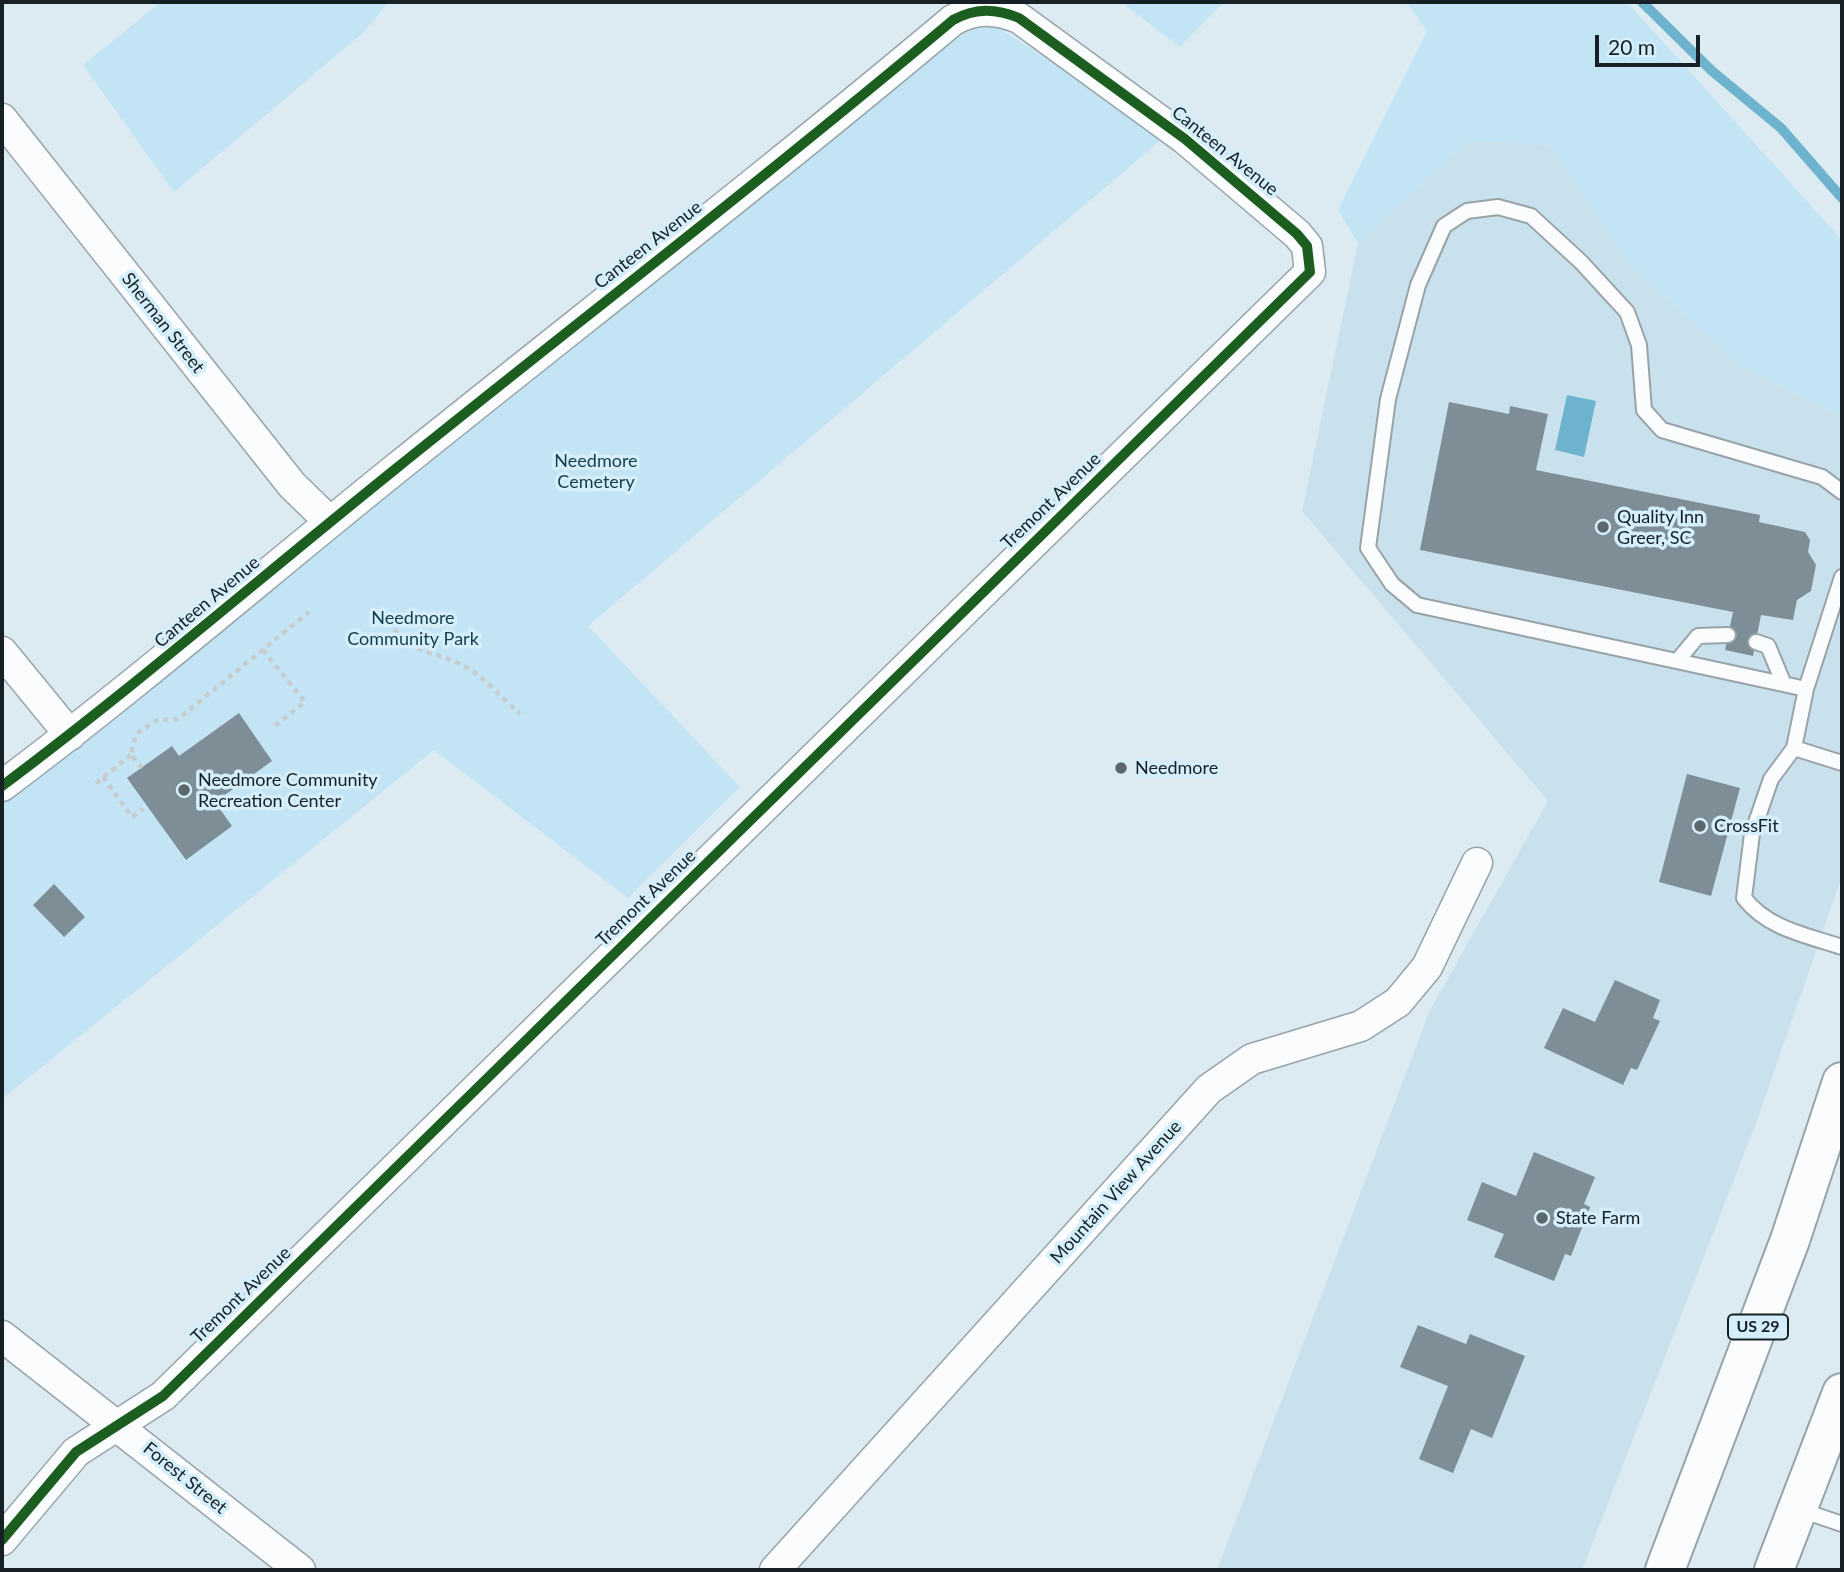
<!DOCTYPE html>
<style>
body{margin:0}
#map{position:relative;width:1844px;height:1572px;overflow:hidden;background:#dceaf2;font-family:Lato,sans-serif}
canvas{display:block}
.frame{position:absolute;inset:0;border:4px solid #172024;pointer-events:none}
.scale{position:absolute;left:1595px;top:35px;width:105px;height:32px;box-sizing:border-box;border:4px solid #172024;border-top:0;padding-left:9px;font-size:21px;line-height:24px;white-space:nowrap;color:#172024;-webkit-text-stroke:5px #d4eefa;paint-order:stroke}
</style>
<div id="map">
<canvas width="1844" height="1572"></canvas>
<div class="frame"></div>
<div class="scale">20 m</div>
</div>
<script>
const g = document.querySelector('canvas').getContext('2d');
g.lineJoin = 'round';
function fill(path, color) { g.fillStyle = color; g.fill(path, 'evenodd'); }
function stroke(path, color, width, dash) { g.strokeStyle = color; g.lineWidth = width; g.lineCap = dash ? 'butt' : 'round'; g.setLineDash(dash || []); g.stroke(path); }
function drawText(font, color, halo, rows, align = 'center') {
  g.font = font + ' Lato,sans-serif'; g.lineWidth = 7; g.setLineDash([]); g.textBaseline = 'middle'; g.strokeStyle = halo; g.fillStyle = color; for (const [text, x, y, turn = 0] of rows) {
    g.save(); g.translate(x, y); g.rotate((+turn || 0) * Math.PI / 180); g.textAlign = isNaN(turn) ? turn : align; if (halo) g.strokeText(text, 0, 0); g.fillText(text, 0, 0); g.restore();
  }
}
fill(new Path2D(`
 M1468,141L1549,145L1632,267L1739,364L1842,416V876L1758,1118L1582,1570H1217L1430,1010L1548,801L1302,511L1358,243Z`), '#c9e1ed');
fill(new Path2D(`
 M161,2H389L363,33L174,192L83,65Z
 M1121,2H1224L1180,47Z
 M1406,2H1627L1842,240V416L1739,364L1632,267L1549,145L1468,141L1358,243L1338,210L1427,31Z
 M975,24L997,27L1068,72L1161,140L588,626L740,787L628,898L434,750L2,1099V797Z`), '#c2e4f5');
fill(new Path2D(`
 M1567,395L1596,401L1584,457L1555,450Z`), '#6db3ce');
stroke(new Path2D(`
 M1642,2L1712,71L1781,128L1842,198`), '#6db3ce', 10);
fill(new Path2D(`
 M1449,402L1509,414L1510,406L1548,414L1536,470L1760,515L1759,522L1805,532L1810,540L1808,552L1816,565L1811,591L1797,600L1793,620L1761,615L1753,656L1725,650L1733,612L1420,550Z
 M239,713L272,761L215,802L232,826L186,860L127,778L172,746L179,756Z
 M1687,774L1740,788L1711,896L1659,882Z
 M54,884L85,917L64,937L33,905Z
 M1615,980L1660,1000L1653,1018L1660,1021L1637,1070L1631,1068L1623,1085L1544,1048L1563,1008L1595,1022Z
 M1534,1152L1595,1177L1584,1204L1590,1207L1571,1256L1565,1254L1554,1281L1494,1257L1504,1234L1467,1220L1482,1182L1516,1196Z
 M1418,1325L1466,1344L1470,1334L1525,1356L1492,1438L1471,1429L1453,1473L1419,1459L1448,1386L1400,1367Z`), '#7e8e96');
const lane = new Path2D(`
 M1842,577L1806,689L1794,748L1842,763
 M1756,642L1768,646L1783,682
 M1678,660L1698,636L1728,635
 M1806,689L1417,605L1392,584L1368,548L1388,399L1418,285L1444,226L1467,211L1498,207L1531,216L1581,262L1627,312L1639,345L1644,410L1662,430L1822,477L1842,492
 M1794,748L1771,779L1752,834L1744,898C1768,929 1806,935 1842,947
 M1798,1509L1842,1524`);
const street = new Path2D(`
 M2,119L292,485L330,522
 M2,652L70,735
 M2,786C138,684 266,573 398,467C583,318 771,173 953,20C975,8 995,8 1019,18L1185,139L1297,234L1307,246L1310,272L163,1396L76,1452L2,1540
 M2,1336L300,1570
 M775,1570L1209,1089L1252,1059L1361,1026L1398,1002L1427,967L1477,863`);
const primary = new Path2D(`
 M1665,1570L1790,1240L1842,1082
 M1774,1570L1842,1393`);
stroke(lane, '#98a3a8', 18);
stroke(street, '#98a3a8', 33);
stroke(primary, '#98a3a8', 42);
stroke(new Path2D(`
 M394,630C419,654 427,650 456,662C480,672 501,697 520,714
 M263,650L305,702L271,729
 M142,768L131,755L136,734L157,720L178,719L309,612
 M103,777L132,817L143,809
 M96,783L131,755`), '#c7ccce', 4.5, [5, 5]);
stroke(lane, '#fafcfd', 14);
stroke(street, '#fafcfd', 30);
stroke(primary, '#fafcfd', 38);
stroke(new Path2D(`
 M2,786C138,684 266,573 398,467C583,318 771,173 953,20C975,8 995,8 1019,18L1185,139L1297,234L1307,246L1310,272L163,1396L76,1452L2,1540`), '#1b5e20', 10);
for (const [x, y, r, color] of [
 [1603,527,7,"#5c676c"],
 [1121,768,7,"#5c676c"],
 [184,790,7,"#5c676c"],
 [1700,826,7,"#5c676c"],
 [1542,1218,7,"#5c676c"]
]) { const dot = new Path2D(); dot.arc(x, y, r, 0, 2 * Math.PI); g.fillStyle = color; g.fill(dot); stroke(dot, '#d4eefa', 2.5); }
for (const [x, y, w] of [
 [1758,1327,60]
]) { const box = new Path2D(); box.roundRect(x - w / 2, y - 12.5, w, 25, 5); g.fillStyle = '#d4eefa'; g.fill(box); stroke(box, '#172024', 2); }
drawText('bold 16px', '#172024', null, [
 ["US 29",1758,1327]
]);
drawText('18px', '#172024', '#d4eefa', [
 ["Canteen Avenue",1225,151,39],
 ["Canteen Avenue",648,245,-38],
 ["Sherman Street",163,323,52],
 ["Tremont Avenue",1051,501,-44],
 ["Canteen Avenue",207,602,-40],
 ["Tremont Avenue",646,898,-44],
 ["Mountain View Avenue",1116,1192,-48],
 ["Tremont Avenue",241,1295,-44],
 ["Forest Street",185,1478,39]
]);
drawText('18px', '#143e4d', '#d4eefa', [
 ["Needmore",596,461],
 ["Cemetery",596,482],
 ["Needmore",413,618],
 ["Community Park",413,639]
]);
drawText('18px', '#172024', '#d4eefa', [
 ["Quality Inn",1617,517],
 ["Greer, SC",1617,538],
 ["Needmore",1135,768],
 ["Needmore Community",198,780],
 ["Recreation Center",198,801],
 ["CrossFit",1714,826],
 ["State Farm",1556,1218]
], 'left');
</script>
